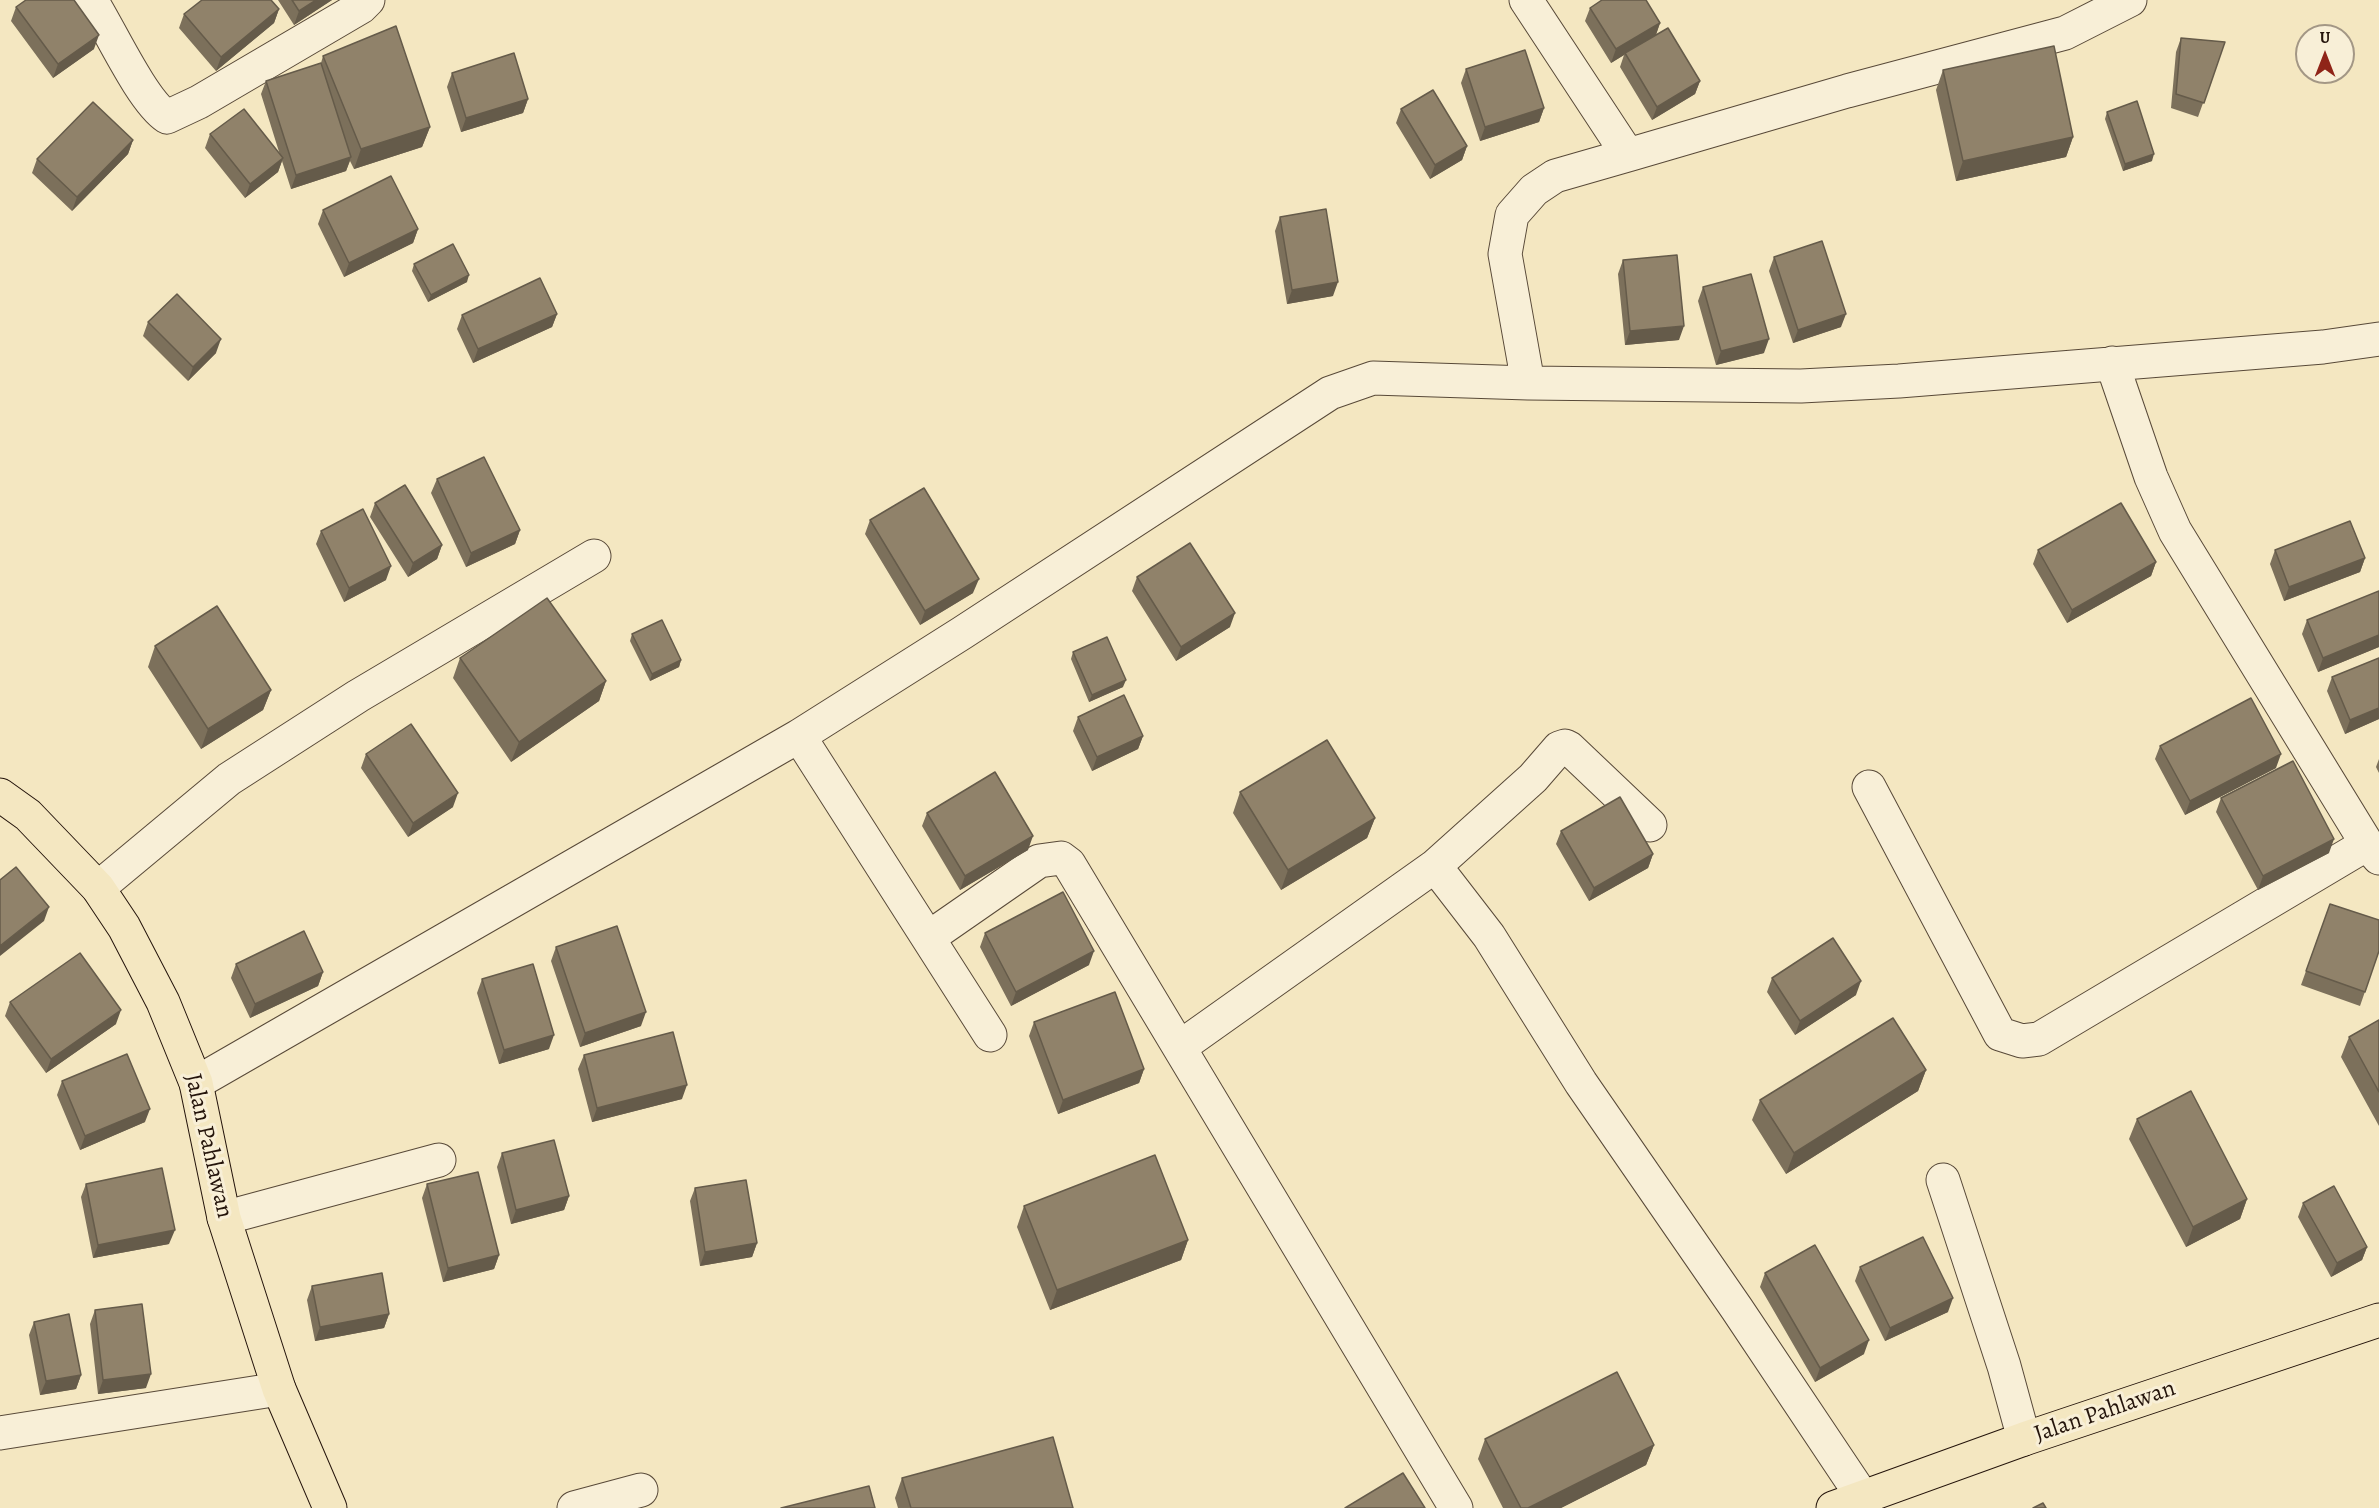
<!DOCTYPE html>
<style>
body{margin:0}
#map{position:relative;width:2379px;height:1508px;overflow:hidden;background:#f4e7c1;font-family:Alegreya,serif}
canvas{display:block}
.north{position:absolute;left:2295px;top:24px;width:60px;height:60px;box-sizing:border-box;background:#f8efd7;border:2px solid #a39785;border-radius:50%;rotate:0deg;font-size:16px;font-weight:700;line-height:24px;text-align:center;color:#24140b}
.north::after{content:'';display:block;margin:auto;width:21px;height:27px;background:#8f2418;clip-path:polygon(50% 0,100% 100%,50% 72%,0 100%)}
</style>
<div id="map">
<canvas width="2379" height="1508"></canvas>
<div class="north">U</div>
</div>
<script>
const g = document.querySelector('canvas').getContext('2d');
g.lineJoin = 'round';
function stroke(path, color, width, dash) { g.strokeStyle = color; g.lineWidth = width; g.lineCap = dash ? 'butt' : 'round'; g.setLineDash(dash || []); g.stroke(path); }
function fill(path, color) { g.fillStyle = color; g.fill(path, 'evenodd'); }
function drawText(font, color, halo, rows, align = 'center') {
  g.font = font + ' Alegreya,serif'; g.lineWidth = 6; g.setLineDash([]); g.textBaseline = 'middle'; g.strokeStyle = halo; g.fillStyle = color; for (const [text, x, y, turn = 0] of rows) {
    g.save(); g.translate(x, y); g.rotate((+turn || 0) * Math.PI / 180); g.textAlign = isNaN(turn) ? turn : align; if (halo) g.strokeText(text, 0, 0); g.fillText(text, 0, 0); g.restore();
  }
}
const street = new Path2D(`
 M91,0C109,28 142,101 167,117L199,102L361,7L368,0
 M1526,0L1628,155L1555,176L1534,190L1512,215L1505,254L1528,383
 M1628,155L1847,91L2065,33L2130,0
 M2112,363L2151,477L2175,531L2367,844L2379,858
 M799,736L990,1035
 M1869,787L2000,1034L2022,1041L2039,1039L2367,844
 M1435,866L1489,936L1581,1083L1737,1309L1862,1496
 M98,888L229,779L358,696L594,556
 M928,938L1039,861L1061,858L1069,864L1456,1508
 M1180,1047L1435,866L1533,778L1559,748L1565,746L1569,748L1650,825
 M196,1083L799,736L962,633L1330,393L1373,378L1528,383L1801,386L1899,381L2323,347L2379,339
 M1943,1180L2004,1366L2024,1439
 M224,1218L439,1160
 M0,1433L279,1389
 M574,1508L641,1490`);
const highway = new Path2D(`
 M0,795L28,815L98,888L124,927L163,1002L196,1083L224,1218L279,1389L330,1508
 M1833,1508L2024,1439L2379,1320`);
stroke(street, '#584938', 35);
stroke(highway, '#24140b', 35);
stroke(street, '#f8efd7', 33);
stroke(highway, '#f4e7c1', 33);
fill(new Path2D(`
 M278,0H332L294,25Z
 M16,7L94,49L53,78L11,21Z
 M1590,8L1660,23L1656,35L1700,81L1695,94L1652,120L1620,67L1624,55L1611,63L1585,21Z
 M279,9L274,23L216,71L179,28L184,14Z
 M2181,38L2225,42L2198,117L2171,108L2176,52Z
 M323,56L430,127L422,147L354,169L350,161L346,171L291,189L282,161L278,172L245,198L205,148L210,134L280,155L261,94L266,81L321,63Z
 M1466,69L1544,108L1539,122L1480,141L1461,83Z
 M1943,70L2073,137L2066,157L1956,181L1936,90Z
 M452,73L528,99L523,113L461,132L447,87Z
 M1401,109L1467,146L1462,160L1430,179L1396,123Z
 M2107,112L2152,161L2123,171L2105,119Z
 M133,140L128,154L72,211L32,173L37,159Z
 M323,210L418,229L413,243L344,277L318,224Z
 M1280,217L1333,296L1287,304L1275,231Z
 M1774,257L1841,327L1793,343L1769,271Z
 M1623,260L1679,340L1625,345L1618,274Z
 M414,264L467,282L428,302L412,271Z
 M1703,287L1764,353L1716,365L1698,301Z
 M557,314L552,327L473,363L457,329L462,315Z
 M148,322L216,353L188,381L143,336Z
 M437,479L520,530L515,544L466,567L431,493Z
 M375,503L442,545L437,559L408,577L370,517Z
 M870,520L973,593L920,625L865,534Z
 M321,531L386,580L344,602L316,544Z
 M2038,550L2156,562L2151,576L2067,623L2033,564Z
 M2275,550L2365,558L2360,572L2284,601L2270,564Z
 M1137,577L1230,627L1176,661L1132,591Z
 M2379,591V647L2318,672L2302,634L2307,620Z
 M632,634L681,660L679,667L650,681L630,641Z
 M155,646L271,690L263,710L201,749L148,667Z
 M1073,652L1123,687L1089,702L1071,659Z
 M460,658L606,681L599,701L511,762L453,678Z
 M2379,658V719L2345,734L2327,691L2332,677Z
 M1078,717L1143,736L1138,749L1092,771L1073,731Z
 M2160,746L2276,768L2185,815L2155,759Z
 M366,754L453,807L408,837L361,768Z
 M2379,759V773L2376,767Z
 M1240,792L1375,818L1367,838L1281,890L1233,813Z
 M2221,798L2329,853L2258,890L2216,812Z
 M927,813L1028,850L960,890L922,826Z
 M1561,831L1653,854L1648,868L1589,901L1556,844Z
 M2330,904L2379,951L2360,1006L2301,985Z
 M985,933L1089,965L1011,1006L980,947Z
 M556,947L641,1026L580,1047L551,961Z
 M236,964L323,972L318,986L250,1018L231,978Z
 M1772,978L1856,995L1795,1035L1767,992Z
 M482,979L549,1049L499,1064L477,993Z
 M10,1002L116,1024L46,1073L5,1016Z
 M2379,1020V1126L2341,1057L2349,1037Z
 M1034,1022L1144,1069L1139,1083L1058,1114L1029,1036Z
 M584,1055L682,1099L592,1122L578,1069Z
 M1926,1070L1918,1091L1786,1174L1752,1120L1760,1100Z
 M62,1081L145,1122L80,1150L57,1095Z
 M2137,1119L2247,1199L2240,1219L2186,1247L2129,1139Z
 M502,1153L569,1196L564,1210L511,1224L497,1167Z
 M86,1184L169,1244L93,1258L81,1197Z
 M427,1184L499,1255L494,1269L443,1282L422,1198Z
 M695,1188L757,1243L752,1257L700,1266L690,1201Z
 M2303,1203L2367,1247L2362,1260L2331,1277L2298,1217Z
 M1024,1206L1188,1240L1181,1260L1050,1310L1017,1227Z
 M1860,1267L1948,1312L1885,1341L1855,1281Z
 M1765,1273L1864,1354L1815,1382L1760,1287Z
 M312,1286L389,1314L384,1328L315,1341L307,1300Z
 M95,1310L146,1388L98,1394L90,1324Z
 M34,1322L81,1375L76,1389L40,1395L29,1335Z
 M1485,1439L1654,1445L1646,1465L1561,1508H1503L1478,1459Z
 M902,1478L1073,1508H898L895,1498Z`), '#7c705b');
fill(new Path2D(`
 M316,0H332L294,25L299,11Z
 M279,9L274,23L216,71L221,57Z
 M1660,23L1655,37L1625,53L1624,55L1611,63L1616,49Z
 M99,35L94,49L53,78L58,64Z
 M1700,81L1695,94L1652,120L1657,107Z
 M528,99L523,113L461,132L466,118Z
 M1544,108L1539,122L1480,141L1485,127Z
 M430,127L422,147L354,169L361,149Z
 M2073,137L2066,157L1956,181L1963,161Z
 M133,140L128,154L72,211L77,197Z
 M1467,146L1462,160L1430,179L1435,165Z
 M2154,154L2152,161L2123,171L2125,164Z
 M351,157L346,171L291,189L296,175Z
 M283,158L278,172L245,198L250,184Z
 M418,229L413,243L344,277L349,263Z
 M469,275L467,282L428,302L431,295Z
 M1338,282L1333,296L1287,304L1292,290Z
 M557,314L552,327L473,363L478,349Z
 M1846,314L1841,327L1793,343L1798,330Z
 M1684,326L1679,340L1625,345L1630,331Z
 M221,339L216,353L188,381L193,367Z
 M1769,339L1764,353L1716,365L1721,351Z
 M520,530L515,544L466,567L471,553Z
 M442,545L437,559L408,577L413,563Z
 M2365,558L2360,572L2284,601L2289,587Z
 M2156,562L2151,576L2067,623L2072,610Z
 M391,566L386,580L344,602L349,588Z
 M979,579L973,593L920,625L925,611Z
 M1235,613L1230,627L1176,661L1181,647Z
 M2379,635V647L2318,672L2323,658Z
 M681,660L679,667L650,681L652,674Z
 M1126,680L1123,687L1089,702L1092,695Z
 M606,681L599,701L511,762L519,742Z
 M271,690L263,710L201,749L208,729Z
 M2379,708V719L2345,734L2350,720Z
 M1143,736L1138,749L1092,771L1097,757Z
 M2281,754L2276,768L2185,815L2190,801Z
 M458,793L453,807L408,837L413,823Z
 M1375,818L1367,838L1281,890L1288,870Z
 M1033,836L1028,850L960,890L965,876Z
 M2334,839L2329,853L2258,890L2263,876Z
 M1653,854L1648,868L1589,901L1594,888Z
 M49,907L44,921L0,956V946Z
 M1094,951L1089,965L1011,1006L1016,992Z
 M323,972L318,986L250,1018L255,1004Z
 M1861,981L1856,995L1795,1035L1800,1021Z
 M121,1010L116,1024L46,1073L51,1059Z
 M646,1012L641,1026L580,1047L585,1033Z
 M554,1035L549,1049L499,1064L504,1050Z
 M1144,1069L1139,1083L1058,1114L1063,1100Z
 M1926,1070L1918,1091L1786,1174L1794,1153Z
 M687,1085L682,1099L592,1122L597,1108Z
 M150,1109L145,1122L80,1150L85,1136Z
 M569,1196L564,1210L511,1224L516,1210Z
 M2247,1199L2240,1219L2186,1247L2193,1227Z
 M175,1230L169,1244L93,1258L98,1245Z
 M1188,1240L1181,1260L1050,1310L1057,1290Z
 M757,1243L752,1257L700,1266L705,1252Z
 M2367,1247L2362,1260L2331,1277L2337,1263Z
 M499,1255L494,1269L443,1282L448,1268Z
 M1953,1298L1948,1312L1885,1341L1890,1328Z
 M389,1314L384,1328L315,1341L320,1327Z
 M1869,1340L1864,1354L1815,1382L1820,1368Z
 M151,1374L146,1388L98,1394L103,1380Z
 M81,1375L76,1389L40,1395L46,1381Z
 M1654,1445L1646,1465L1561,1508H1528Z`), '#655b4a');
const building = new Path2D(`
 M26,0H74L99,35L58,64L16,7Z
 M202,0H271L279,9L221,57L184,14Z
 M292,0H316L299,11Z
 M1602,0H1646L1660,23L1616,49L1590,8Z
 M396,26L430,127L361,149L323,56Z
 M1668,28L1700,81L1657,107L1625,53Z
 M2181,38L2225,42L2204,103L2176,94Z
 M2054,46L2073,137L1963,161L1943,70Z
 M1525,50L1544,108L1485,127L1466,69Z
 M514,53L528,99L466,118L452,73Z
 M321,63L351,157L296,175L266,81Z
 M1433,90L1467,146L1435,165L1401,109Z
 M2137,101L2154,154L2125,164L2107,112Z
 M93,102L133,140L77,197L37,159Z
 M244,109L283,158L250,184L210,134Z
 M391,176L418,229L349,263L323,210Z
 M1326,209L1338,282L1292,290L1280,217Z
 M1822,241L1846,314L1798,330L1774,257Z
 M453,244L469,275L431,295L414,264Z
 M1677,255L1684,326L1630,331L1623,260Z
 M1751,274L1769,339L1721,351L1703,287Z
 M540,278L557,314L478,349L462,315Z
 M177,294L221,339L193,367L148,322Z
 M484,457L520,530L471,553L437,479Z
 M405,485L442,545L413,563L375,503Z
 M924,488L979,579L925,611L870,520Z
 M2121,503L2156,562L2072,610L2038,550Z
 M363,509L391,566L349,588L321,531Z
 M2350,521L2365,558L2289,587L2275,550Z
 M1190,543L1235,613L1181,647L1137,577Z
 M2379,591V635L2323,658L2307,620Z
 M547,598L606,681L519,742L460,658Z
 M217,606L271,690L208,729L155,646Z
 M662,620L681,660L652,674L632,634Z
 M1107,637L1126,680L1092,695L1073,652Z
 M2379,658V708L2350,720L2332,677Z
 M1124,695L1143,736L1097,757L1078,717Z
 M2251,698L2281,754L2190,801L2160,746Z
 M411,724L458,793L413,823L366,754Z
 M1327,740L1375,818L1288,870L1240,792Z
 M2293,761L2334,839L2263,876L2221,798Z
 M995,772L1033,836L965,876L927,813Z
 M1620,797L1653,854L1594,888L1561,831Z
 M16,867L49,907L0,946V880Z
 M1063,892L1094,951L1016,992L985,933Z
 M2330,904L2379,920V951L2365,992L2306,971Z
 M617,926L646,1012L585,1033L556,947Z
 M304,931L323,972L255,1004L236,964Z
 M1833,938L1861,981L1800,1021L1772,978Z
 M80,953L121,1010L51,1059L10,1002Z
 M533,964L554,1035L504,1050L482,979Z
 M1115,992L1144,1069L1063,1100L1034,1022Z
 M1893,1018L1926,1070L1794,1153L1760,1100Z
 M2379,1020V1092L2349,1037Z
 M673,1032L687,1085L597,1108L584,1055Z
 M127,1054L150,1109L85,1136L62,1081Z
 M2191,1091L2247,1199L2193,1227L2137,1119Z
 M554,1140L569,1196L516,1210L502,1153Z
 M1155,1155L1188,1240L1057,1290L1024,1206Z
 M162,1168L175,1230L98,1245L86,1184Z
 M478,1172L499,1255L448,1268L427,1184Z
 M746,1180L757,1243L705,1252L695,1188Z
 M2334,1186L2367,1247L2337,1263L2303,1203Z
 M1923,1237L1953,1298L1890,1328L1860,1267Z
 M1815,1245L1869,1340L1820,1368L1765,1273Z
 M382,1273L389,1314L320,1327L312,1286Z
 M142,1304L151,1374L103,1380L95,1310Z
 M69,1314L81,1375L46,1381L34,1322Z
 M1617,1372L1654,1445L1528,1508H1521L1485,1439Z
 M1053,1437L1073,1508H911L902,1478Z
 M1403,1473L1425,1508H1345Z
 M869,1486L875,1508H781Z
 M2043,1503L2046,1508H2033Z`);
fill(building, '#90826a');
stroke(building, '#655b4a', 1.5);
drawText('24px', '#24140b', '#f8efd7', [
 ["Jalan Pahlawan",208,1146,77],
 ["Jalan Pahlawan",2105,1412,-19]
]);
</script>
